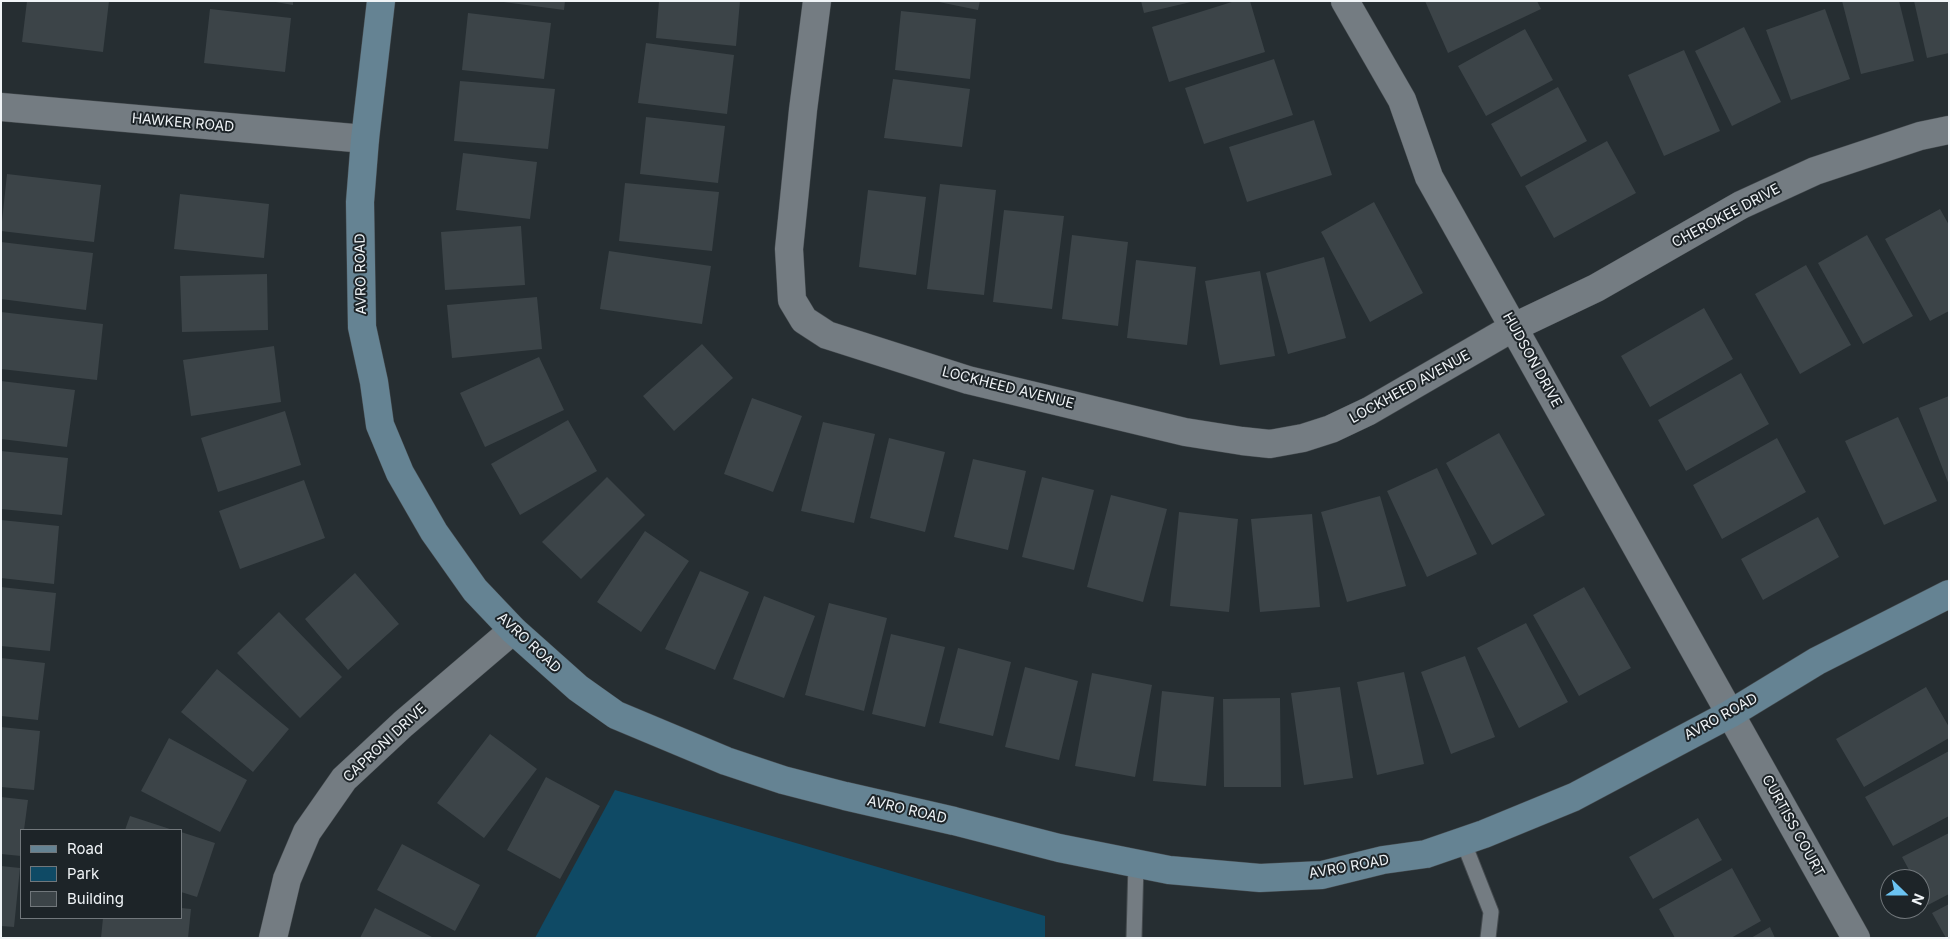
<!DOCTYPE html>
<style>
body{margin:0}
#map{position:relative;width:1950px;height:939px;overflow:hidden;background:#262e32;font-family:Inter,sans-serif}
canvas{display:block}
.frame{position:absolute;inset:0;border:2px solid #f0f4f7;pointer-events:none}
.legend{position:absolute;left:20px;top:829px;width:162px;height:90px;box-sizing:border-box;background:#1d2428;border:1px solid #71777b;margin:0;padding:6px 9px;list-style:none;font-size:15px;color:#f0f4f7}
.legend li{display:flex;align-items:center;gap:10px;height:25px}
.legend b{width:25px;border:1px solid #71777b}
.north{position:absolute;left:1880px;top:869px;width:50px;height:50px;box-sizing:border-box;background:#1d2428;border:1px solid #71777b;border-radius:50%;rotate:112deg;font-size:14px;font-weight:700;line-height:20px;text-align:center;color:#f0f4f7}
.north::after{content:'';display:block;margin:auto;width:18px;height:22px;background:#6bc3f2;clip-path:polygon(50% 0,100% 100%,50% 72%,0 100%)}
</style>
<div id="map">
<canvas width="1950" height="939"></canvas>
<div class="frame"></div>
<ul class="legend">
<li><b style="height:6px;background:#658393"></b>Road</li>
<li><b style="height:14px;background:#0f4a65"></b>Park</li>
<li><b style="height:14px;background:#3c4448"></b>Building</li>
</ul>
<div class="north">N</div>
</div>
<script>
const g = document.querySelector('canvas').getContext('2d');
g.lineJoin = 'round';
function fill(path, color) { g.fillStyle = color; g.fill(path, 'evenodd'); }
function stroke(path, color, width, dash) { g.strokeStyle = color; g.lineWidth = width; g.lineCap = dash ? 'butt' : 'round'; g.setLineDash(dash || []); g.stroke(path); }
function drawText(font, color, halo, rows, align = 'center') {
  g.font = font + ' Inter,sans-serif'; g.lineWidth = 4; g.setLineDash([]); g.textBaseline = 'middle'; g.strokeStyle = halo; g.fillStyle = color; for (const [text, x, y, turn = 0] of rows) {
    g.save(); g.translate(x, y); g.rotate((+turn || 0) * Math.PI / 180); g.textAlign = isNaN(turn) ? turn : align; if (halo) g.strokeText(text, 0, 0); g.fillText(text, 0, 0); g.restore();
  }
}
fill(new Path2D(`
 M615,790L1045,916V938H535Z`), '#0f4a65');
fill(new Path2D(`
 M27,1H109L103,52L22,42Z
 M270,1H293V5Z
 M496,1H565L564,10Z
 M659,1H740L736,46L656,38Z
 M934,1H980L978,10Z
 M1141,1H1191V2L1144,13Z
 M1235,1H1250L1265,52L1169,82L1152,27Z
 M1425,1H1537L1541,9L1448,53Z
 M1842,1H1899L1914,61L1861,74Z
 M1914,1H1949V53L1927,58Z
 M210,9L291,18L285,72L204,63Z
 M1825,9L1850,79L1791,100L1766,30Z
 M901,11L976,19L970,79L895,70Z
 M468,13L551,23L544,79L462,70Z
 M1744,27L1781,102L1732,126L1695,51Z
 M1525,29L1553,80L1486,116L1458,66Z
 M646,43L734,55L727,114L638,103Z
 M1684,50L1720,131L1664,156L1628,75Z
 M1274,59L1293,115L1204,144L1185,88Z
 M893,79L970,89L962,147L884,138Z
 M460,81L555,89L548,149L454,141Z
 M1558,87L1587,141L1521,177L1491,124Z
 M646,117L725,126L718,183L640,174Z
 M1314,120L1332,175L1247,202L1229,147Z
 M1607,141L1636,193L1554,238L1525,186Z
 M463,153L537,162L530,219L456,210Z
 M7,174L101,185L94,242L1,231Z
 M625,183L719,192L712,251L619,241Z
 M940,184L996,190L984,295L927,289Z
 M868,190L926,197L916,275L859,267Z
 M180,194L269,204L264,258L174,249Z
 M1374,202L1423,293L1370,322L1321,232Z
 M1940,209L1949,225V311L1930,321L1885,239Z
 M1004,210L1064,216L1052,309L993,302Z
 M521,226L525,285L445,290L441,232Z
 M1072,235L1128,242L1118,326L1062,319Z
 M1867,235L1913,316L1863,344L1818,263Z
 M1,242L93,253L86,310L1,299Z
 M609,251L711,266L702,324L600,309Z
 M1324,257L1346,338L1288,354L1266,273Z
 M1136,260L1196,267L1187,345L1127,338Z
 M1806,265L1851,345L1800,374L1755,294Z
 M1260,271L1275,356L1220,365L1205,281Z
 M267,274L268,330L182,332L180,276Z
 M537,297L542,349L452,358L447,305Z
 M1704,308L1733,359L1650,407L1621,356Z
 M1,312L103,324L97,380L1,369Z
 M702,344L733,378L674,431L643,396Z
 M274,346L281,402L191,416L183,360Z
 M539,357L564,410L485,447L460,393Z
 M1741,373L1769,424L1686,471L1658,420Z
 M1,381L75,390L67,447L1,439Z
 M1949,396V485L1919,408Z
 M752,398L802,416L773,492L724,474Z
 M285,411L301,465L218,492L201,438Z
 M1898,417L1937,501L1884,525L1845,441Z
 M568,420L597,471L520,515L491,464Z
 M823,422L875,434L854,523L801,511Z
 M1499,433L1545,515L1492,545L1446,463Z
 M889,438L945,452L925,532L870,518Z
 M1777,438L1806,492L1722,539L1693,485Z
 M1,451L68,458L62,515L1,509Z
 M973,459L1026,471L1008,550L954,537Z
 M1437,468L1477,554L1427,577L1387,491Z
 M607,477L645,515L581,579L542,542Z
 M1042,477L1094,490L1074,570L1022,557Z
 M304,480L325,538L240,569L219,511Z
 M1111,495L1167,509L1143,602L1087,587Z
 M1380,496L1406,586L1347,602L1321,512Z
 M1179,512L1238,519L1229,612L1170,606Z
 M1312,514L1320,607L1260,612L1251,519Z
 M1818,517L1839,557L1763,600L1741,559Z
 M1,520L59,526L54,584L1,578Z
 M645,531L689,561L641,632L597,602Z
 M700,571L749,592L715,670L665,649Z
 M355,573L399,624L348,670L305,619Z
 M1,587L56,593L50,651L1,646Z
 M1584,587L1631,668L1579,696L1533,615Z
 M764,596L815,616L784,698L733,679Z
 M829,603L887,618L864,711L805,695Z
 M279,612L342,677L300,718L237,653Z
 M1526,623L1568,702L1519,728L1477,648Z
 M891,634L945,647L925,727L872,714Z
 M958,648L1011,662L993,736L939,723Z
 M1465,656L1495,737L1451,754L1421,672Z
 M1,658L45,663L38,720L1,716Z
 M1025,667L1078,681L1059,760L1005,747Z
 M217,669L289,729L253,772L181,712Z
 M1404,672L1424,764L1377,775L1357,682Z
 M1092,673L1152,685L1135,777L1075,766Z
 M1340,687L1353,778L1304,785L1291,693Z
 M1926,687L1949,727V738L1864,787L1836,739Z
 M1162,691L1214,697L1206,786L1153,781Z
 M1280,698L1281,787H1224L1223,699Z
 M1,727L40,731L34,790L1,787Z
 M490,734L537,769L484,838L437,803Z
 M169,738L247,780L220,832L141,791Z
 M1949,751V816L1893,846L1865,797Z
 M546,777L600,806L560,879L507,850Z
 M1,797L28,800L24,830H21V856L1,854Z
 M130,816L173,830H125Z
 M1698,818L1722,860L1653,899L1629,857Z
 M181,832L215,843L197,897L181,892Z
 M1949,833V894L1928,905L1920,890V879H1914L1902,857Z
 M402,844L480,885L455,931L377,890Z
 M1,866L20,868L14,927L1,926Z
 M1732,868L1761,921L1731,938H1675L1659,909Z
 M1949,904V938H1946L1932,913Z
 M181,908L191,909L188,938H101L103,918H181Z
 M375,908L434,938H360Z
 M1770,927L1775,938H1751Z`), '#3c4448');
const lane = new Path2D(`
 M1463,841L1491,912L1488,938
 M1134,938L1136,863`);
const street = new Path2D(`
 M817,1L803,110L789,249L792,300L804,320L827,335L968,380L1185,432L1242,441L1270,444L1303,438L1331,429L1369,411L1514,327L1596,288L1741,205L1815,171L1920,136L1949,130
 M1345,1L1402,100L1429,177L1856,938
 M1,107L365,139
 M273,938L287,879L307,832L344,779L403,724L513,630`);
const secondary = new Path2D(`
 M381,1L365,139L360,202L362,327L374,382L380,425L400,473L434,532L475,590L513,630L578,688L616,715L726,761L783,780L845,796L954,821L1059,848L1169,870L1260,878L1322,875L1383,860L1426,854L1484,834L1574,797L1730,714L1817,661L1949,594`);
stroke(lane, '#454b4f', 17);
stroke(street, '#454b4f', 29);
stroke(secondary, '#454b4f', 29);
stroke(lane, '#747c82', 15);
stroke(street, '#747c82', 28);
stroke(secondary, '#658393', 28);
drawText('14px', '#f0f4f7', '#1d2428', [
 ["HAWKER ROAD",183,123,5],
 ["CHEROKEE DRIVE",1726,216,-28],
 ["AVRO ROAD",361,274,-91],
 ["HUDSON DRIVE",1532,360,61],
 ["LOCKHEED AVENUE",1410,387,-29],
 ["LOCKHEED AVENUE",1008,388,14],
 ["AVRO ROAD",529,643,43],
 ["AVRO ROAD",1721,717,-29],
 ["CAPRONI DRIVE",385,743,-43],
 ["AVRO ROAD",907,810,13],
 ["CURTISS COURT",1793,826,61],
 ["AVRO ROAD",1349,867,-10]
]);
</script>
